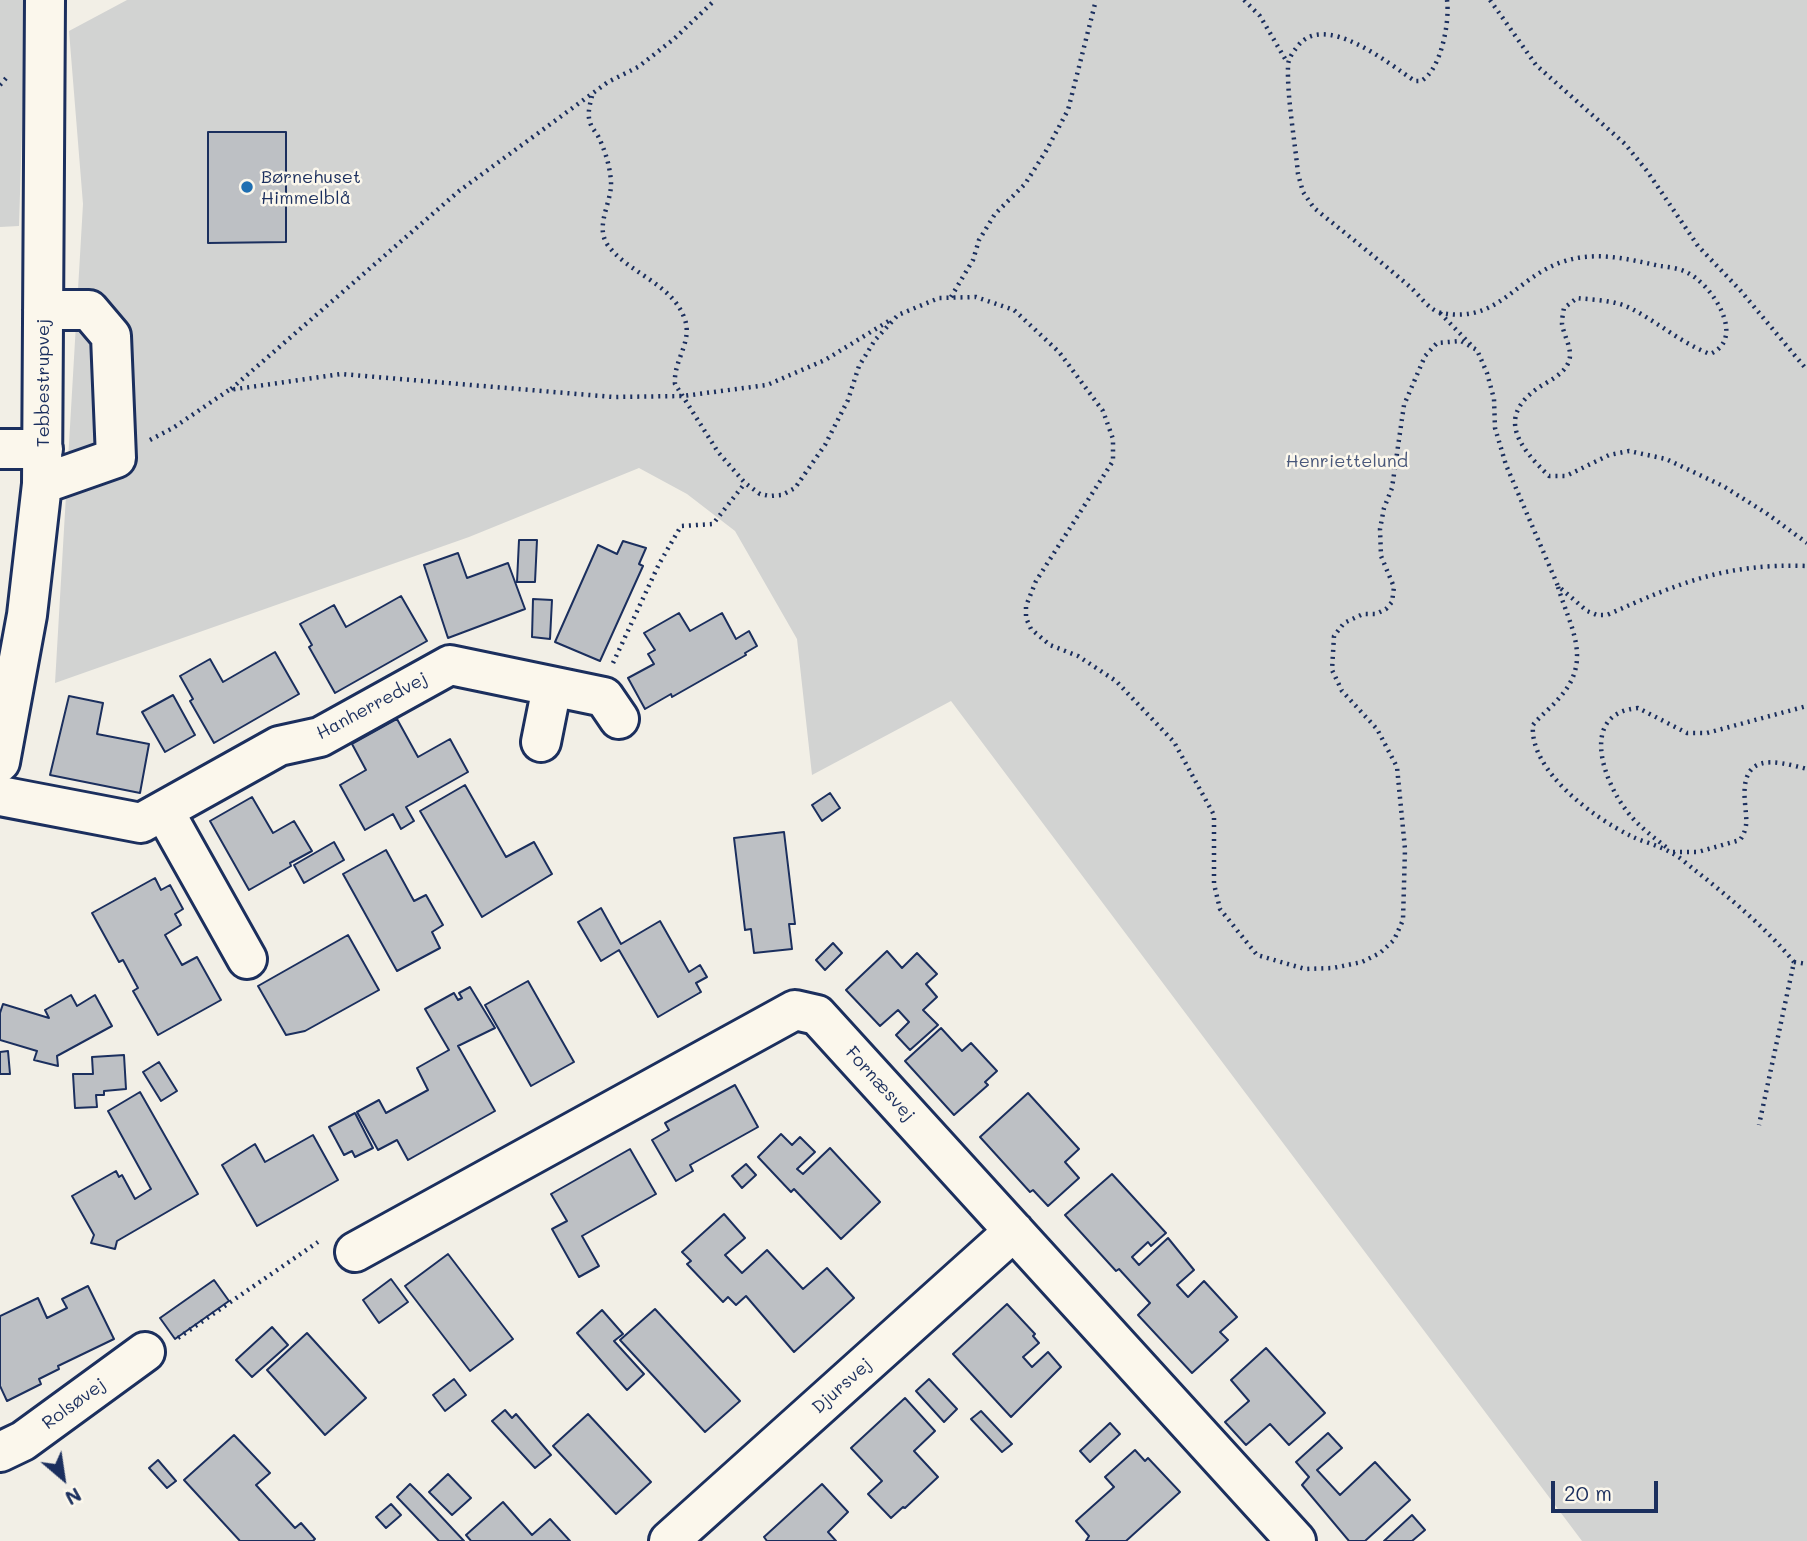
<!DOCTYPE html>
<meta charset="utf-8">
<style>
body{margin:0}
#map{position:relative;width:1807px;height:1541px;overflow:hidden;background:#f2efe6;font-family:Mali,sans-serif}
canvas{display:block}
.north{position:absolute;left:28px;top:1443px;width:70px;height:70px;-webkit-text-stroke:5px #fbf7ec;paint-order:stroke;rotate:151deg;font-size:19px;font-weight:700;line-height:28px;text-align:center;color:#1b2f5e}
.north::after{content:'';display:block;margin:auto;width:24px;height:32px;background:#1b2f5e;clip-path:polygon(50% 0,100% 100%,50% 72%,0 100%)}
.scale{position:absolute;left:1551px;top:1481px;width:107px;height:32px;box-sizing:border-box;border:4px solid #1b2f5e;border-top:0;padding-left:9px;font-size:21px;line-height:24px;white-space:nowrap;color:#1b2f5e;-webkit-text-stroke:5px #fbf7ec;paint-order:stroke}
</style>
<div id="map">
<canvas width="1807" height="1541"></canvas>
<div class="north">N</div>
<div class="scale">20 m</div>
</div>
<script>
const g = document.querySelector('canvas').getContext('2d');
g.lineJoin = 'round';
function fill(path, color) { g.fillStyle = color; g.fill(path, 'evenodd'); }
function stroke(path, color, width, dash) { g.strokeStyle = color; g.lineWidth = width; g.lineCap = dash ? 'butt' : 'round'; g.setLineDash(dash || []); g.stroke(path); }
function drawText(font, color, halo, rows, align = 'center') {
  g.font = font + ' Mali,sans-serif'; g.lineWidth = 5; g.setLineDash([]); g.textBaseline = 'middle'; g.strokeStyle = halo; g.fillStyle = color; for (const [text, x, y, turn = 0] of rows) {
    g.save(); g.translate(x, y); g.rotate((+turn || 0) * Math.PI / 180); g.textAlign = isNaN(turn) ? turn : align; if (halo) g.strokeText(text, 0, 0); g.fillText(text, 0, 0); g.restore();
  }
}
fill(new Path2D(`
 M0,0H26L19,226L0,227Z
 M127,0H1807V1541H1582L951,701L812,775L797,639L735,531L687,494L639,468L469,537L55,683L83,204L69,31Z`), '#d2d3d2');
const building = new Path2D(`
 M208,132H286V242L208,243Z
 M519,540H537L535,582H517Z
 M623,541L646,548L639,564L643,566L600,661L555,642L598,545L617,554Z
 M458,553L467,578L508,563L525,609L448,638L424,565Z
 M401,596L427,641L335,693L309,647L312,645L300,624L334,605L346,627Z
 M533,599L552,600L550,639L532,637Z
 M679,613L690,631L722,613L736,639L749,631L757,646L745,653L746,655L672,697L671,694L645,709L628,678L654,664L648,654L655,650L644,633Z
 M275,652L299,694L214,743L190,701L193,699L180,676L210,659L223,682Z
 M173,695L195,735L165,752L142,712Z
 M69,696L103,703L97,734L149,744L140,793L50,775Z
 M397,719L418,757L450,739L468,772L406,807L414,821L401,829L393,814L365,830L340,785L366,770L352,744Z
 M465,785L506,857L534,842L552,874L482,917L420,811Z
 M830,793L840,808L822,821L812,805Z
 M252,797L273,833L294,821L312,851L290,863L291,866L249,890L210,821Z
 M784,832L795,924H789L792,949L754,953L751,929L745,930L734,838Z
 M334,842L344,860L304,883L294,865Z
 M386,850L414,901L426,895L443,925L432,932L440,948L397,971L343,874Z
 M155,878L161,890L170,885L183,909L175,914L181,925L165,935L182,965L197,957L221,1000L158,1035L133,991L138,988L123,960L119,962L92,913Z
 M601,908L621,944L660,921L689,972L700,965L707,977L696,983L701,992L658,1017L619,950L601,961L578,922Z
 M348,935L379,990L305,1031L286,1035L258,986Z
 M833,943L842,953L825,970L816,960Z
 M887,951L902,968L917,953L937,974L926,984L937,997L923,1010L938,1025L910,1050L896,1035L909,1022L898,1010L880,1026L846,990Z
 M528,981L574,1062L531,1086L485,1005Z
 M470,987L495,1028L458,1046L495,1111L408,1160L397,1140L378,1150L357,1112L379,1100L386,1113L428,1090L417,1068L449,1050L425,1009L454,993L458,1000L462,998L459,993Z
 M71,995L77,1006L95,995L112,1026L57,1056L58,1066L34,1060L37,1051L0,1040V1013L3,1004L49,1018L45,1010Z
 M941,1028L962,1051L971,1043L997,1071L985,1082L988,1085L954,1115L905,1061Z
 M8,1051L10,1074H0V1052Z
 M124,1055L126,1089L104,1091V1095H96L97,1107L75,1108L73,1074H93L92,1057Z
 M159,1062L177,1091L161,1101L143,1072Z
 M735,1085L758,1127L690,1165L693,1171L676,1181L652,1140L669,1130L665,1123Z
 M140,1092L198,1194L117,1241L115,1249L91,1243L94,1235L72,1196L116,1171L119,1177L122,1175L135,1199L151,1189L108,1111Z
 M1028,1093L1079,1149L1065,1162L1079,1178L1048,1206L1033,1190L1030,1192L980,1137Z
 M355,1113L373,1148L355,1157L352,1151L344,1155L329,1127Z
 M781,1134L792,1145L800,1137L815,1152L797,1169L803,1174L830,1148L880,1202L841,1239L794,1189L791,1192L758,1157Z
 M313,1135L338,1180L257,1226L222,1165L255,1144L265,1162Z
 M630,1149L656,1194L582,1236L599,1266L579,1277L552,1229L567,1221L551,1194Z
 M746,1164L756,1175L742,1188L732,1176Z
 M1112,1174L1166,1233L1151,1246L1148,1242L1132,1257L1139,1265L1168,1238L1194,1270L1177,1285L1188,1297L1204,1281L1237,1317L1220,1332L1228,1340L1192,1373L1138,1315L1150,1303L1119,1269L1116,1271L1065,1215Z
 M724,1214L745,1238L725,1255L742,1273L767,1250L803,1289L827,1268L854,1298L794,1352L746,1296L736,1305L728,1297L723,1302L687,1264L691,1261L682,1252Z
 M448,1254L513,1339L470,1371L405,1286Z
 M391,1279L408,1302L379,1323L363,1300Z
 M214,1280L229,1301L175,1339L160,1318Z
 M88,1286L114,1339L58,1366L59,1369L39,1379L41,1384L7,1401L0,1386V1316L38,1298L47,1318L67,1308L62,1299Z
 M1007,1304L1035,1334L1033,1336L1039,1343L1023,1357L1032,1367L1048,1352L1061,1367L1011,1417L953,1354Z
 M655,1309L740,1401L705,1432L620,1340Z
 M602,1310L623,1334L614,1341L644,1374L627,1390L577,1333Z
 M272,1327L288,1345L252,1377L236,1360Z
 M307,1333L366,1398L325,1435L267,1370Z
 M1266,1348L1325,1413L1289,1445L1270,1424L1246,1445L1225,1422L1249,1401L1231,1380Z
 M454,1379L466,1395L445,1411L433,1395Z
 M929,1379L957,1409L944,1422L916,1391Z
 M905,1398L935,1431L914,1451L938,1477L905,1508L903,1507L891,1518L868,1494L882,1481L851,1448Z
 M505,1410L512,1418L516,1414L551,1455L535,1468L492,1421Z
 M981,1411L1012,1444L1002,1452L971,1419Z
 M588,1414L651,1482L616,1514L553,1446Z
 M1110,1423L1120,1434L1090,1462L1080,1451Z
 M1328,1433L1342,1448L1317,1470L1340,1495L1375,1462L1410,1500L1365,1541H1349L1302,1485L1309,1477L1296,1462Z
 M234,1435L270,1473L256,1485L295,1528L301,1523L315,1539L313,1541H240L184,1480Z
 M1135,1450L1145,1461L1148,1458L1180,1492L1126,1541H1086L1089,1536L1076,1521L1114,1487L1105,1477Z
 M158,1460L176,1481L167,1488L149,1468Z
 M448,1474L471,1498L452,1515L429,1492Z
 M410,1484L421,1495L464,1541H439L397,1497Z
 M822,1484L848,1512L828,1532L836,1541H767L764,1537Z
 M503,1502L532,1535L550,1519L570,1541H471L466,1535Z
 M391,1504L401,1515L386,1528L376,1517Z
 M1412,1515L1425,1530L1412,1541H1384Z`);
fill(building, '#bdc0c4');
stroke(building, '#1b2f5e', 2);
const minor = new Path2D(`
 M0,449H43
 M42,484L116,458L111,336L89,310H43
 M541,742L552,687
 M0,762L27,615L42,484L45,0
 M0,796L141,823L279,746L320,737L450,665L604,697L619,719
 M164,811L247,959
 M355,1252L795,1010L817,1015L1296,1541
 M0,1452L23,1441L145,1352
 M669,1541L1014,1231`);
stroke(minor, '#1b2f5e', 44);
stroke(new Path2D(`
 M1244,0L1260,16L1287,62
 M1447,0C1450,22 1441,70 1421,81H1415C1389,64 1324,10 1297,47C1293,52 1288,59 1288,66C1287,98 1295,141 1298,174L1303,192L1314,208C1346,234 1378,259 1409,286C1419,294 1429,311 1442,313C1499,324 1516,276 1565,261C1597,251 1628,259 1660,266C1668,267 1678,268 1686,272C1711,283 1748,338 1710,354C1681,343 1658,322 1630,308C1614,300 1594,300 1577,298L1564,308C1563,313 1562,319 1562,324C1564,336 1573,350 1569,361C1565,373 1551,380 1541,386C1495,416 1518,446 1549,476H1566L1609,455L1629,451L1666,459L1723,486L1766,513L1807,543
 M1490,0L1536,65L1625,144L1647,171L1698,246L1740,290L1807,370
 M0,85L8,76
 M592,96C590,104 587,114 590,122C591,127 595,131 598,136C605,150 610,166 611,182C612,202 595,225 607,244C627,273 670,282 684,317C694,341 673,360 675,384L718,452L745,483L760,494L770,496L782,495L795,488L825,445L848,400L859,366L875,340L898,315L939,298L976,297L1014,310L1059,352L1103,411L1113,439V461L1036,581L1026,606V618L1031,629L1050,645L1078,656L1116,681L1174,742L1214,815V884L1220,909L1257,955L1305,969L1333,968L1362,962L1380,953L1394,940L1403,920L1405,849L1397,767L1377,729L1342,691L1332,670L1334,636L1344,623L1363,614H1376L1386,609L1392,602L1394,587L1381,556L1380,529L1384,508L1392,488L1404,405L1425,356L1437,343L1461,341L1477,350L1487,373L1494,399L1495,428L1506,465L1558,586L1587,611L1597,615H1607C1679,583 1726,563 1807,566
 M951,297L973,260L979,240L995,214L1025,184L1046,151L1068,110L1096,0
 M1440,313L1473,347
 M231,389L459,191L608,82L638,67L674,39L715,0
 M150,440L173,428L229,390L341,374L613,397L683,396L767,385L825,360L892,319
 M1558,587C1570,627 1593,660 1560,697C1552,707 1541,715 1533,725C1529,771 1594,818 1631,836C1643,842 1658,845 1670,852C1679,856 1688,865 1696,871C1730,898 1766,928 1794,962L1759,1125
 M613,663L659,564L681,526L713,524L745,483
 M1666,847C1652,836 1637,825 1626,810C1603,780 1579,713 1638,708L1687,733H1707L1807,706
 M1673,852H1698L1740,840C1749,827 1746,818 1745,803C1740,752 1773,760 1807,769
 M1794,962L1807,964
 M178,1338L318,1242`), '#1b2f5e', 4.5, [2, 5]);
stroke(minor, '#fbf7ec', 38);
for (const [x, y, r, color] of [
 [247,187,7,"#1f6fb2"]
]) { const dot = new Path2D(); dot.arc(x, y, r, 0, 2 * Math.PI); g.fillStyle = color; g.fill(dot); stroke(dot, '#fbf7ec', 2.5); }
drawText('18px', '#1b2f5e', '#fbf7ec', [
 ["Børnehuset",261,177],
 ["Himmelblå",261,198]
], 'left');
drawText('18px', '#1b2f5e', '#fbf7ec', [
 ["Tebbestrupvej",43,383,-90],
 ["Hanherredvej",372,706,-28],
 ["Fornæsvej",880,1084,48],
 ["Djursvej",842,1386,-42],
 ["Rolsøvej",74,1404,-36]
]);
drawText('18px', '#49587b', '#fbf7ec', [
 ["Henriettelund",1347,461]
]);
</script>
